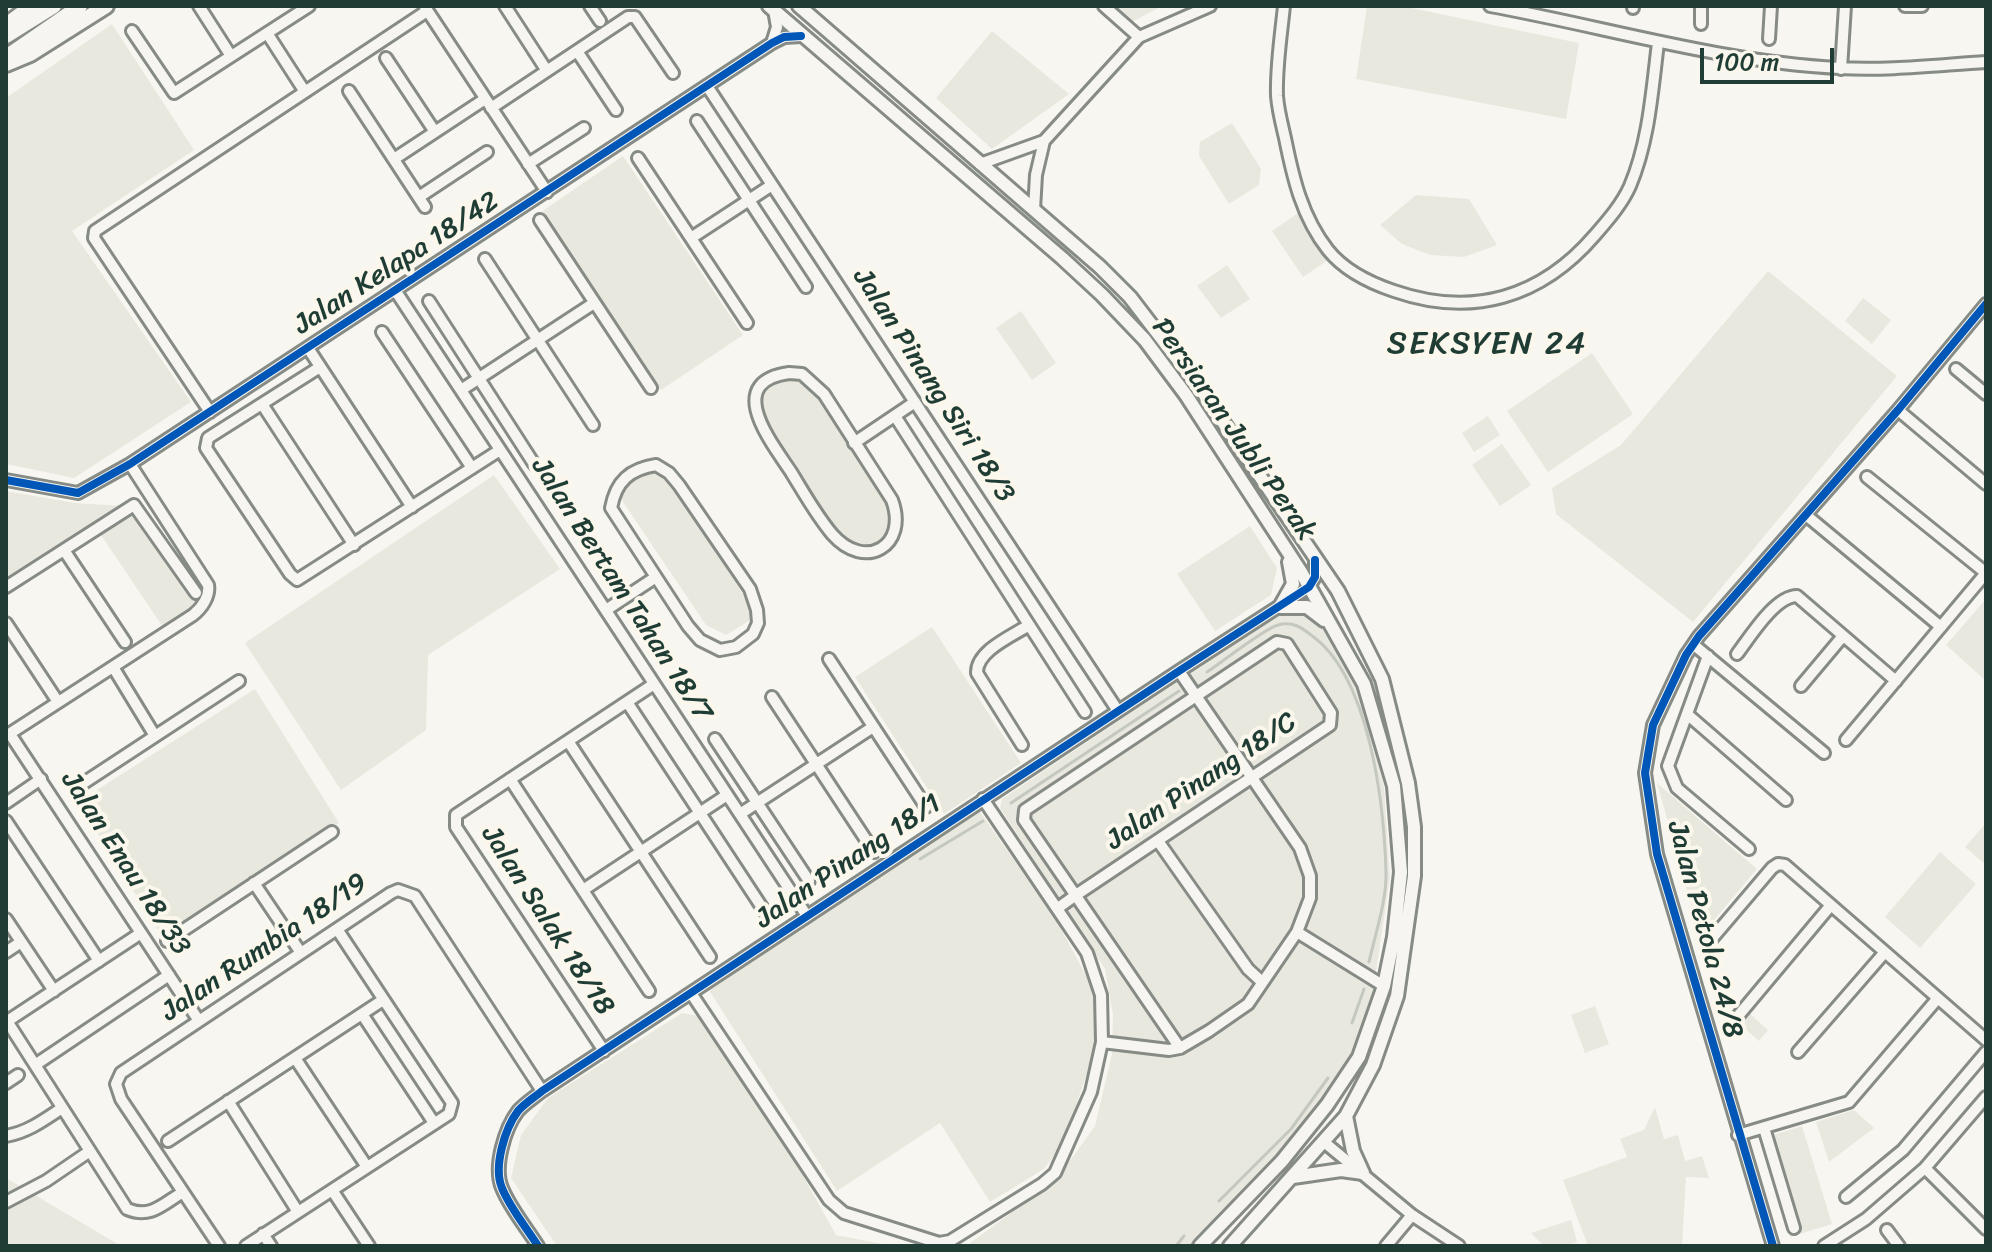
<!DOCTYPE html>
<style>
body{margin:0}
#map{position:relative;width:1992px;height:1252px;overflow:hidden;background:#f8f6f0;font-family:Sriracha,sans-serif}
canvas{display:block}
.frame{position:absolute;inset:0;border:8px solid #1f3d34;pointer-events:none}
.scale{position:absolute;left:1700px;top:48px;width:134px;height:36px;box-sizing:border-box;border:4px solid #1f3d34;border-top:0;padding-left:10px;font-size:24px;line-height:28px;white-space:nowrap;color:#1f3d34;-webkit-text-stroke:6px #fbf7ec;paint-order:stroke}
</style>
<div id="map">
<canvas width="1992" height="1252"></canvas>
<div class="frame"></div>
<div class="scale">100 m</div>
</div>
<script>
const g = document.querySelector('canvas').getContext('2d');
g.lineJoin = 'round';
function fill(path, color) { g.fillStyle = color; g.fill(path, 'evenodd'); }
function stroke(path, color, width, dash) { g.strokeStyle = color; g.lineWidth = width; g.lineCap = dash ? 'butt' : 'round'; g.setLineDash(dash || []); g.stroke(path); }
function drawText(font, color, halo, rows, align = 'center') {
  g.font = font + ' Sriracha,sans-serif'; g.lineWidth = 8; g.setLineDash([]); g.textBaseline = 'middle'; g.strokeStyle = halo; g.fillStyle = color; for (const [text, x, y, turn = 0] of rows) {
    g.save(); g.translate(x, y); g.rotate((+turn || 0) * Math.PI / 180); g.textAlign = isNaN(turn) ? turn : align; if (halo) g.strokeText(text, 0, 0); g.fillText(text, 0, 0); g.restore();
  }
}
fill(new Path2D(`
 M1111,6H1162L1130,23Z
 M1367,6H1402L1579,43L1566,119L1356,79Z
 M112,24L194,150L72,231L191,402L74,478L6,464V98Z
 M992,31L1069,94L992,149L936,98Z
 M1232,123L1261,169L1259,185L1229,204L1199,156L1200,142Z
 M623,156L743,335L661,390L541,212Z
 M1416,195L1469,199L1497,245L1464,257L1430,255L1402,244L1380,225Z
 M1301,211L1331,258L1303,277L1272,231Z
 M1227,265L1250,299L1221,318L1197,286Z
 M1768,271L1897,376L1693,622L1556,514L1552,488L1621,445Z
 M1863,298L1891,320L1872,344L1845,321Z
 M1021,311L1056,363L1032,380L996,328Z
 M1592,353L1633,414L1548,472L1507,411Z
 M782,378H800L811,385L889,506L892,525L886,537L868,550L845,543L763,423L760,400L766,389Z
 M1488,416L1500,435L1474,452L1462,433Z
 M1502,444L1531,485L1500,506L1472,465Z
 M658,471L669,478L753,610L749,621L726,635L706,625L621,499L627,484L643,473Z
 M494,475L560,569L428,655L426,730L341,790L245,643Z
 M6,491L75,503L122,506L6,577Z
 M133,509L199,603L193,611L165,630L99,532Z
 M1250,526L1277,568L1271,595L1215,631L1177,574Z
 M1986,599V681L1946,645Z
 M1291,611L1305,613L1319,624L1358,690L1384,787L1390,877L1373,992L1351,1059L1322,1103L1285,1147L1190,1246H966L1056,1180L1095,1126L1112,1054L1113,1015L1105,969L1000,808L1002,799L1277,615Z
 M932,627L1021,763L944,814L855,677Z
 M255,689L339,823L161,935L78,802Z
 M1657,783L1757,869L1700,937Z
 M978,809L1056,920L1095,992L1100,1033L1064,1142L1044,1169L990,1202L940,1123L837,1191L709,990Z
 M1986,823V865L1965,847Z
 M1940,852L1976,884L1920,948L1885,917Z
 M1595,1006L1609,1044L1585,1053L1571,1015Z
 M682,1013L698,1016L792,1156L836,1235L893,1246H557L511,1178L521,1135L548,1098Z
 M1750,1014L1768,1030L1759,1041L1741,1025Z
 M1655,1107L1664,1139L1678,1135L1685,1161L1702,1156L1709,1178L1686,1177L1682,1246H1588L1563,1180L1627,1157L1620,1139L1644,1130Z
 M1854,1110L1874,1128L1829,1162L1816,1122Z
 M1802,1126L1832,1224L1790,1237L1760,1139Z
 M6,1178L121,1246H6Z
 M1571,1220L1577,1242L1564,1246H1544L1531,1233Z`), '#e8e8df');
stroke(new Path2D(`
 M1207,672C1221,663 1265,628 1278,625C1292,621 1301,627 1311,635C1370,676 1384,805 1386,872C1387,899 1375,935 1369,962
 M1011,803L1179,691
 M920,859L983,821
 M1352,1023L1364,989
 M1219,1201L1291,1129L1328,1078
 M1176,1246L1184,1236`), '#c4c8bf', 3);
const minor = new Path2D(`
 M199,6L231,56
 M505,6L547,71
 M590,6L600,21
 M1104,6L1139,37
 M1284,6C1281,36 1276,66 1277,96C1278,110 1282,125 1285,138C1293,178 1302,217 1328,250C1344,270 1370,283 1394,291C1472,318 1541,298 1595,235C1608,220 1622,204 1630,186C1649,141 1652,91 1658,43
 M1490,6C1606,27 1720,62 1839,68C1888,71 1937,65 1986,62
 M1905,6H1922
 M425,7L547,192
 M1633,8V6
 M1701,24V6
 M132,31L174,93L309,6
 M267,33L305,92
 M1769,39L1771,6
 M772,43L777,27L774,10
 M577,51L616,110
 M386,58L435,132
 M1841,69L1845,6
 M707,86L1118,711
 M349,91L425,207
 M491,108L628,17H635L673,73
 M697,121L806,287
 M638,158L747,323
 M394,159L485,99
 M528,164L584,128
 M980,164L1044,141L1139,37L1210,6
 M419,197L487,152
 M1034,210L1036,175L1044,141
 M540,220L651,388
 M691,238L772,185
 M485,259L593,425
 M395,290L807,916
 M429,301L534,464
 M382,332L472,468
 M308,348L412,507
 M320,367L208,438L206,448L290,574L297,580L500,450
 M1956,369L1986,394
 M789,373L802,374L824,394L892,500C909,546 865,572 832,534C816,515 804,493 791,472C771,442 723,382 789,373Z
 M461,390L594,303
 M262,404L354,545
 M1898,410L1986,484
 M210,412L94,238L95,231L427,11
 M895,416L1085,712
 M854,443L915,402
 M656,465L669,473L679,485L750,589L757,610L758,623L753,634L736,647L720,650L700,640L688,626L611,508C616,481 630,469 656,465Z
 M1867,477L1986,573
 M6,480L78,493L130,464L772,43L784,37L801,36
 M1806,515L1941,627
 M64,550L125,642
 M6,587L134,505L196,593
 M606,610L656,577
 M6,623L58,702
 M1694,645L1824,753
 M1737,654C1750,637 1775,596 1797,596L1896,681
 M1708,656L1668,766L1677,788L1749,849
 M829,659L926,807
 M113,667L155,736
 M1801,686L1843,636
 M772,697L874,852
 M627,702L765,912
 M1687,714L1786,800
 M10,734L199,1021
 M6,736L193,615C202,608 210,596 208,585L130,464
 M715,739L809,881
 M1846,740L1986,573
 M568,741L710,957
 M1022,745L977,673C976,651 1012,636 1029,625
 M510,779L649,991
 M79,786L239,681
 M6,803L41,779
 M740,814L873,727
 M6,821L99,961
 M1158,841L1248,969L1262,982
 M254,883L301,953
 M583,890L727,795
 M1058,908L1076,895L1330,725L1331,713L1287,644L1277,642L1025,810L1024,820L1180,1048
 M6,919L54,991
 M1297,932L1384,986
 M167,941L332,832
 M1709,942L1772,868L1778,864L1785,865L1986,1040
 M6,952L21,942
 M691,993L829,1200L844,1213L939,1243L950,1241L1042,1184L1055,1173L1091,1092L1102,1042L1101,995L1087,953L983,799
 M362,1014L434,1123
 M7,1021L127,1209C151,1219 163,1204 183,1192
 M6,1022L141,933
 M1733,1022L1831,905
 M1102,1042L1169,1050L1180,1048L1209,1031L1248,1004L1297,932L1310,898V876L1300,848L1179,671
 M604,1051L456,827V815L654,684
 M1798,1052L1885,952
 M295,1058L367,1167
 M35,1065L169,975
 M6,1083L18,1075
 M228,1101L298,1212
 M1764,1128L1794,1228
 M1738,1135L1849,1102L1938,998
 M6,1136C28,1132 44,1120 62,1108
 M168,1141L383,1000
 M1324,1142L1412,1215L1459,1246
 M1925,1168L1986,1229
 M332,1190L369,1246
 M1846,1197L1903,1150L1986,1052
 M6,1202L46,1181L90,1151
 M1887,1230L1899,1246
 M263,1234L271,1246
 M219,1246L121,1099L116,1084L121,1073L391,893L398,890L415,896L542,1091
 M246,1246L449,1114L452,1103L337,929
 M538,1246C526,1227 510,1208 502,1188C493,1167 505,1128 518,1111C525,1103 535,1097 542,1091L1179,671L1309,587L1315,577V560
 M1386,1246L1412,1215
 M1773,1246L1657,854L1645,773L1653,725L1686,655L1699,636L1898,410L1986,304
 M1824,1246L1866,1219L1925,1168L1986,1097`);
const major = new Path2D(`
 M769,6L1062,258L1102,295L1145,340L1186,395L1301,572L1364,684L1394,786L1401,872L1394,937L1384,986L1359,1057L1327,1105L1282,1161L1200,1246
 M799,6L1100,267L1130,297L1202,391L1338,591L1382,679L1408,783L1414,827V876L1397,996L1373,1065L1346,1116L1230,1246
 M1280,607L1293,584L1289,562
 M1280,607H1307L1324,620
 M1346,1116L1353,1151L1363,1173
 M1293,1177L1341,1170L1363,1173`);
const highway = new Path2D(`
 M6,25L32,6
 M6,36L54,6
 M6,57L80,6
 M6,64L30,54L106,6`);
stroke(minor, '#868b86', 16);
stroke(major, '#868b86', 18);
stroke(highway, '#868b86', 20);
stroke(minor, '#f6f5f1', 10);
stroke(major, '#f6f5f1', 12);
stroke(highway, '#f6f5f1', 14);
stroke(new Path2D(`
 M6,480L78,493L130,464L772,43L784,37L801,36
 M538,1246C526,1227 510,1208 502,1188C493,1167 505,1128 518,1111C525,1103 535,1097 542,1091L1179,671L1309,587L1315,577V560
 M1773,1246L1657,854L1645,773L1653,725L1686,655L1699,636L1898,410L1986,304`), '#0057b8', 8);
drawText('28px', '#1f3d34', '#fbf7ec', [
 ["Jalan Kelapa 18/42",397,264,-33],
 ["Jalan Pinang Siri 18/3",933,386,57],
 ["Persiaran Jubli Perak",1233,430,55],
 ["Jalan Bertam Tahan 18/7",621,590,57],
 ["Jalan Pinang 18/C",1202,782,-34],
 ["Jalan Pinang 18/1",849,862,-34],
 ["Jalan Enau 18/33",125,864,57],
 ["Jalan Salak 18/18",547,921,57],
 ["Jalan Petola 24/8",1704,930,75],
 ["Jalan Rumbia 18/19",265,948,-34]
]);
g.letterSpacing = '2px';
drawText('32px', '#1f3d34', '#fbf7ec', [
 ["SEKSYEN 24",1487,345]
]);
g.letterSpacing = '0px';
</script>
